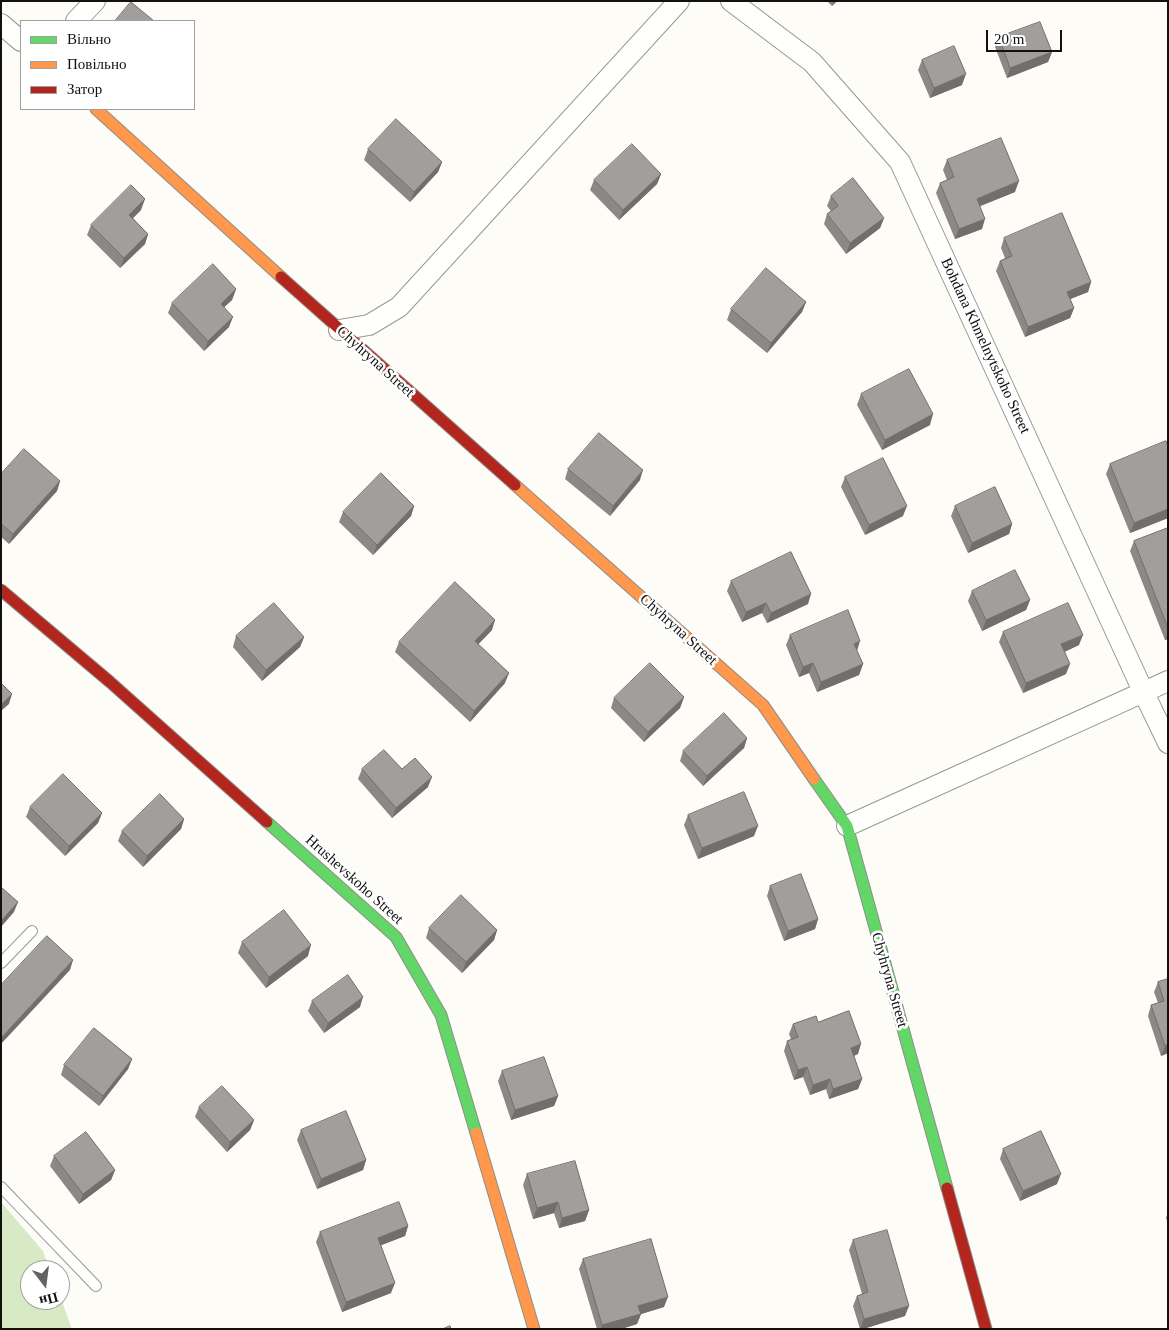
<!DOCTYPE html>
<meta charset="utf-8">
<style>
body{margin:0}
#map{position:relative;width:1169px;height:1330px;overflow:hidden;background:#fdfcf7;font-family:"Times New Roman",serif}
canvas{display:block}
.frame{position:absolute;inset:0;border:2px solid #111;pointer-events:none}
.legend{position:absolute;left:20px;top:20px;width:175px;height:90px;box-sizing:border-box;background:#fff;border:1px solid #a0a0a0;margin:0;padding:6px 9px;list-style:none;font-size:15px;color:#111}
.legend li{display:flex;align-items:center;gap:10px;height:25px}
.legend b{width:25px;border:1px solid #a0a0a0}
.north{position:absolute;left:20px;top:1260px;width:50px;height:50px;box-sizing:border-box;background:#fff;border:1px solid #a0a0a0;border-radius:50%;rotate:165deg;font-size:14px;font-weight:700;line-height:20px;text-align:center;color:#111}
.north::after{content:'';display:block;margin:auto;width:18px;height:22px;background:#646362;clip-path:polygon(50% 0,100% 100%,50% 72%,0 100%)}
.scale{position:absolute;left:986px;top:30px;width:76px;height:22px;box-sizing:border-box;border:2px solid #111;border-top:0;padding-left:6px;font-size:15px;line-height:18px;white-space:nowrap;color:#111;-webkit-text-stroke:4px #fff;paint-order:stroke}
</style>
<div id="map">
<canvas width="1169" height="1330"></canvas>
<div class="frame"></div>
<ul class="legend">
<li><b style="height:6px;background:#63d668"></b>Вільно</li>
<li><b style="height:6px;background:#ff974d"></b>Повільно</li>
<li><b style="height:6px;background:#b3261e"></b>Затор</li>
</ul>
<div class="north">Пн</div>
<div class="scale">20 m</div>
</div>
<script>
const g = document.querySelector('canvas').getContext('2d');
g.lineJoin = 'round';
function fill(path, color) { g.fillStyle = color; g.fill(path, 'evenodd'); }
function stroke(path, color, width, dash) { g.strokeStyle = color; g.lineWidth = width; g.lineCap = dash ? 'butt' : 'round'; g.setLineDash(dash || []); g.stroke(path); }
function drawText(font, color, halo, rows, align = 'center') {
  g.font = font + ' "Times New Roman",serif'; g.lineWidth = 5; g.setLineDash([]); g.textBaseline = 'middle'; g.strokeStyle = halo; g.fillStyle = color; for (const [text, x, y, turn = 0] of rows) {
    g.save(); g.translate(x, y); g.rotate((+turn || 0) * Math.PI / 180); g.textAlign = isNaN(turn) ? turn : align; if (halo) g.strokeText(text, 0, 0); g.fillText(text, 0, 0); g.restore();
  }
}
fill(new Path2D(`
 M1,1202L43,1251L50,1270H30V1300H60V1296L72,1329H1Z`), '#d8eac5');
const lane = new Path2D(`
 M1,963L32,931
 M1,1187L96,1286`);
const street = new Path2D(`
 M731,1L812,62L900,162L1143,691L1168,743
 M76,21L95,1
 M1,24L21,41
 M339,330L369,325L399,307L679,1
 M847,826L1168,681`);
const fast = new Path2D(`
 M814,779L847,826L947,1188
 M267,822L396,937L441,1015L476,1133`);
const slow = new Path2D(`
 M96,109L281,277
 M515,485L763,705L814,779
 M476,1133L534,1329`);
const jam = new Path2D(`
 M281,277L515,485
 M1,590L110,682L267,822
 M947,1188L986,1329`);
stroke(lane, '#979795', 12);
stroke(street, '#979795', 22);
stroke(fast, '#8e8d8b', 13);
stroke(slow, '#8e8d8b', 13);
stroke(jam, '#8e8d8b', 13);
stroke(lane, '#fffffe', 10);
stroke(street, '#fffffe', 20);
stroke(fast, '#63d668', 11);
stroke(slow, '#ff974d', 11);
stroke(jam, '#b3261e', 11);
fill(new Path2D(`
 M827,1H837L832,6Z
 M999,37L1052,52L1048,62L1007,78L995,47Z
 M922,60L962,85L930,98L918,70Z
 M368,149L442,162L438,172L410,202L364,160Z
 M947,160L1015,192L980,206L982,229L955,239L936,193L940,183L947,180L943,170Z
 M661,174L657,184L619,220L590,190L594,180Z
 M831,196L884,218L880,228L846,254L824,224L827,214L831,211L827,206Z
 M141,210L133,218L148,234L145,244L120,268L87,235L91,225Z
 M1004,238L1091,282L1088,292L1070,299L1074,308L1070,318L1025,337L996,271L1000,261L1005,258L1001,248Z
 M236,289L232,300L224,307L229,327L204,351L168,313L172,303Z
 M806,302L802,312L767,353L727,320L731,309Z
 M861,394L930,425L882,450L857,405Z
 M1168,446V518L1130,533L1106,474L1110,464Z
 M568,469L640,480L610,516L565,479Z
 M1,474L60,481L57,491L9,544L1,537Z
 M845,477L903,516L865,535L841,487Z
 M414,506L411,516L373,555L339,522L343,512Z
 M955,506L1012,524L1009,534L968,553L951,516Z
 M1168,528V639L1165,640L1130,551L1134,541Z
 M731,581L808,604L767,623L762,613L742,622L727,591Z
 M972,591L1030,600L1026,610L982,631L968,601Z
 M492,630L478,644L505,683L470,722L395,652L399,642Z
 M1003,632L1079,645L1064,652L1066,674L1023,693L999,642Z
 M790,635L857,651L863,664L859,675L817,692L809,673L799,677L786,645Z
 M236,636L304,637L300,647L262,681L233,647Z
 M684,697L680,708L644,742L611,708L614,698Z
 M747,738L744,748L703,786L680,761L683,751Z
 M362,769H402L428,787L392,818L358,779Z
 M30,807L102,813L98,823L65,856L26,817Z
 M688,815L754,836L698,859L684,825Z
 M184,819L181,829L143,867L118,841L122,831Z
 M770,886L818,919L815,929L784,941L767,896Z
 M429,928L497,930L494,940L462,973L426,938Z
 M242,942L308,956L266,988L238,953Z
 M1168,979V1053L1161,1056L1148,1016L1151,1005L1158,1003L1154,992L1158,982Z
 M312,1001L360,1007L324,1033L308,1011Z
 M818,1022L858,1054L854,1056L862,1079L858,1089L829,1099L826,1089L810,1095L803,1077L794,1080L784,1051L787,1041L791,1039L789,1034L793,1024Z
 M132,1059L128,1069L99,1106L61,1075L64,1065Z
 M502,1071L558,1096L554,1106L511,1120L498,1081Z
 M199,1107L254,1120L250,1130L227,1152L195,1117Z
 M301,1130L366,1160L363,1170L317,1189L297,1140Z
 M1003,1149L1057,1184L1020,1201L1000,1159Z
 M54,1156L115,1170L111,1180L79,1204L50,1166Z
 M527,1174L589,1210L585,1221L559,1228L554,1213L533,1219L523,1185Z
 M1168,1212V1223L1166,1218Z
 M408,1226L405,1236L381,1245L391,1293L342,1312L316,1242L320,1232Z
 M853,1240L905,1316L863,1329H860L853,1306L857,1296L862,1294L849,1250Z
 M583,1259L664,1307L641,1314L637,1324L621,1329H597L579,1269Z`), '#8a8986');
fill(new Path2D(`
 M834,1H837L832,6Z
 M1052,52L1048,62L1007,78L1010,68Z
 M966,74L962,85L930,98L934,88Z
 M442,162L438,172L410,202L414,192Z
 M661,174L657,184L619,220L623,210Z
 M1019,181L1015,192L973,209L977,199Z
 M145,199L141,210L126,225L129,215Z
 M884,218L880,228L846,254L850,243Z
 M985,219L982,229L955,239L959,229Z
 M148,234L145,244L120,268L124,258Z
 M1091,282L1088,292L1063,302L1067,292Z
 M236,289L232,300L217,314L221,304Z
 M806,302L802,312L767,353L771,343Z
 M1074,308L1070,318L1025,337L1028,327Z
 M233,317L229,327L204,351L208,341Z
 M933,414L930,425L882,450L885,440Z
 M643,470L640,480L610,516L613,506Z
 M60,481L57,491L9,544L13,534Z
 M414,506L411,516L373,555L377,545Z
 M907,506L903,516L865,535L869,525Z
 M1168,509V518L1130,533L1134,523Z
 M1012,524L1009,534L968,553L972,543Z
 M811,594L808,604L767,623L771,613Z
 M1030,600L1026,610L982,631L986,620Z
 M766,603L762,613L742,622L746,612Z
 M495,620L492,630L471,652L475,641Z
 M1168,632V639L1165,640Z
 M1083,635L1079,645L1058,655L1061,644Z
 M304,637L300,647L262,681L266,670Z
 M860,641L857,651L854,644Z
 M813,663L809,673L799,677L803,667Z
 M863,664L859,675L817,692L821,682Z
 M1070,664L1066,674L1023,693L1026,683Z
 M509,673L505,683L470,722L474,711Z
 M12,694L9,704L1,711V705Z
 M684,697L680,708L644,742L648,732Z
 M747,738L744,748L703,786L707,776Z
 M432,777L428,787L392,818L396,808Z
 M102,813L98,823L65,856L69,846Z
 M184,819L181,829L143,867L147,856Z
 M758,826L754,836L698,859L702,848Z
 M18,902L14,912L1,927V921Z
 M818,919L815,929L784,941L788,931Z
 M497,930L494,940L462,973L466,962Z
 M311,945L308,956L266,988L269,977Z
 M73,960L70,970L1,1044V1038Z
 M363,997L360,1007L324,1033L328,1023Z
 M861,1044L858,1054L847,1058L851,1048Z
 M1168,1044V1053L1161,1056L1165,1046Z
 M132,1059L128,1069L99,1106L103,1096Z
 M807,1067L803,1077L794,1080L798,1070Z
 M830,1079L826,1089L810,1095L813,1085Z
 M862,1079L858,1089L829,1099L833,1089Z
 M558,1096L554,1106L511,1120L515,1110Z
 M254,1120L250,1130L227,1152L230,1142Z
 M366,1160L363,1170L317,1189L321,1179Z
 M115,1170L111,1180L79,1204L83,1194Z
 M1061,1174L1057,1184L1020,1201L1023,1191Z
 M558,1202L554,1213L533,1219L537,1208Z
 M589,1210L585,1221L559,1228L562,1218Z
 M408,1226L405,1236L374,1248L378,1238Z
 M395,1283L391,1293L342,1312L346,1302Z
 M668,1297L664,1307L641,1314L637,1324L621,1329H601L602,1325L638,1306Z
 M909,1306L905,1316L863,1329H860L864,1319Z`), '#716f6d');
const building = new Path2D(`
 M131,2L154,21H115Z
 M1040,22L1052,52L1010,68L999,37Z
 M954,46L966,74L934,88L922,60Z
 M396,119L442,162L414,192L368,149Z
 M1001,138L1019,181L977,199L985,219L959,229L940,183L954,177L947,160Z
 M632,144L661,174L623,210L594,180Z
 M853,178L884,218L850,243L827,214L838,206L831,196Z
 M131,185L145,199L129,215L148,234L124,258L91,225Z
 M1062,213L1091,282L1067,292L1074,308L1028,327L1000,261L1012,256L1004,238Z
 M213,264L236,289L221,304L233,317L208,341L172,303Z
 M766,268L806,302L771,343L731,309Z
 M909,369L933,414L885,440L861,394Z
 M599,433L643,470L613,506L568,469Z
 M1166,441L1168,446V509L1134,523L1110,464Z
 M24,449L60,481L13,534L1,524V474Z
 M883,458L907,506L869,525L845,477Z
 M381,473L414,506L377,545L343,512Z
 M995,487L1012,524L972,543L955,506Z
 M1168,528V628L1134,541Z
 M791,552L811,594L771,613L766,603L746,612L731,581Z
 M1015,570L1030,600L986,620L972,591Z
 M455,582L495,620L475,641L509,673L474,711L399,642Z
 M274,603L304,637L266,670L236,636Z
 M1068,603L1083,635L1061,644L1070,664L1026,683L1003,632Z
 M848,610L860,641L854,644L863,664L821,682L813,663L803,667L790,635Z
 M650,663L684,697L648,732L614,698Z
 M1,683L12,694L1,705Z
 M724,713L747,738L707,776L683,751Z
 M384,750L402,769L415,758L432,777L396,808L362,769Z
 M63,774L102,813L69,846L30,807Z
 M744,792L758,826L702,848L688,815Z
 M160,794L184,819L147,856L122,831Z
 M801,874L818,919L788,931L770,886Z
 M1,887L18,902L1,921Z
 M461,895L497,930L466,962L429,928Z
 M284,910L311,945L269,977L242,942Z
 M47,936L73,960L1,1038V985Z
 M348,975L363,997L328,1023L312,1001Z
 M1168,979V1044L1165,1046L1151,1005L1164,1001L1158,982Z
 M849,1011L861,1044L851,1048L862,1079L833,1089L830,1079L813,1085L807,1067L798,1070L787,1041L798,1037L793,1024L816,1016L818,1022Z
 M94,1028L132,1059L103,1096L64,1065Z
 M544,1057L558,1096L515,1110L502,1071Z
 M222,1086L254,1120L230,1142L199,1107Z
 M346,1111L366,1160L321,1179L301,1130Z
 M1041,1131L1061,1174L1023,1191L1003,1149Z
 M86,1132L115,1170L83,1194L54,1156Z
 M575,1161L589,1210L562,1218L558,1202L537,1208L527,1174Z
 M399,1202L408,1226L378,1238L395,1283L346,1302L320,1232Z
 M887,1230L909,1306L864,1319L857,1296L868,1292L853,1240Z
 M651,1239L668,1297L638,1306L641,1314L602,1325L583,1259Z
 M450,1326L451,1329H443Z`);
fill(building, '#a19f9c');
stroke(building, '#716f6d', 1);
drawText('15px', '#111', '#fff', [
 ["Bohdana Khmelnytskoho Street",985,346,65],
 ["Chyhryna Street",375,362,42],
 ["Chyhryna Street",678,630,42],
 ["Hrushevskoho Street",354,880,42],
 ["Chyhryna Street",889,980,74]
]);
</script>
